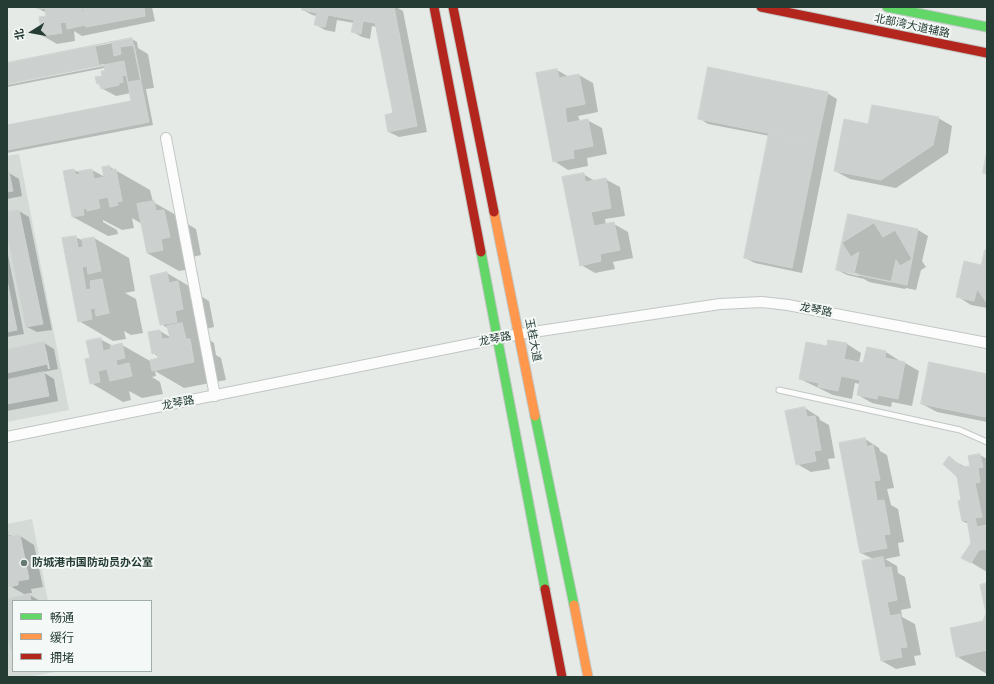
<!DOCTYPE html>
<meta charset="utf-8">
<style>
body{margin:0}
#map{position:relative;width:994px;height:684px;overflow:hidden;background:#e5eae7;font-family:Raleway,"Noto Sans SC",sans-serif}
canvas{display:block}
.frame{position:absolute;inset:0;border:8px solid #243c33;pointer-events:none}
.legend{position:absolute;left:12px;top:600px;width:140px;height:72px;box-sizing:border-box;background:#f4f8f6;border:1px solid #a1ada8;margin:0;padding:5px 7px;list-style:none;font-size:12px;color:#243c33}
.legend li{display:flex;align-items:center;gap:8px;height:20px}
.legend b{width:20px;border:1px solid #a1ada8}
.north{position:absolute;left:12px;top:12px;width:40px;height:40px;-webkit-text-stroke:3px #f4f8f6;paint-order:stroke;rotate:259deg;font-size:11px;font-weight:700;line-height:16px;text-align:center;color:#243c33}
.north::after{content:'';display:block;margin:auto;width:14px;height:18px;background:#243c33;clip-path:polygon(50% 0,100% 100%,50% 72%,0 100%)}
</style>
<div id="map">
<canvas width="994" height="684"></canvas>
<div class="frame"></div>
<ul class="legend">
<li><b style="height:5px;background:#63d668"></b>畅通</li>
<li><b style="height:5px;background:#ff974d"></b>缓行</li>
<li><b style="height:5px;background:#b3261e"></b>拥堵</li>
</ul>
<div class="north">北</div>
</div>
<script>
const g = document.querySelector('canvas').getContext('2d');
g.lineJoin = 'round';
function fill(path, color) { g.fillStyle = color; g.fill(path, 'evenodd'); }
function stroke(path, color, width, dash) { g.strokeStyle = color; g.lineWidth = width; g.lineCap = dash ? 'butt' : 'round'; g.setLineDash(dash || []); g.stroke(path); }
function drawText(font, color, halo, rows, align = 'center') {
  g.font = font + ' Raleway,"Noto Sans SC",sans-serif'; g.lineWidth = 4; g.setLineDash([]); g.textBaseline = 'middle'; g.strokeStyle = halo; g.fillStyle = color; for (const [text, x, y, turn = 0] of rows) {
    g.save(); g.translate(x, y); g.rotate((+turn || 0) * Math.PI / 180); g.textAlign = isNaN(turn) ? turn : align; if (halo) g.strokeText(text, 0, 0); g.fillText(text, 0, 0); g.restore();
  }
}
fill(new Path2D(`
 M19,154L69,410L7,422V156Z
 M32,519L48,601H13V671H60L28,677H7V524Z`), '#d4dbd7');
fill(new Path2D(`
 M38,7H152L155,21L82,36L74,31L75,41L57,44L43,36L47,13L39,9Z
 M303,7H396L403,11L427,132L399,137L389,132L394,114L377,27L372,26L370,39L362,37L353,32L354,23L337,20L335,32L325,30L316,25L317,16L312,15L303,10Z
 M132,39L137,42L138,48L148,54L154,88L146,89L153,125L7,153V126L132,102L131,93L116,96L101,88V85L98,83L106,71L104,68L7,87V85L104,66V64L7,83V64Z
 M557,70L569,77L579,75L593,83L598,112L578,116L580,121L587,120L602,128L607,154L587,158L588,166L568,170L554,161Z
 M827,93L837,99L802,273L755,263L745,258L770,136L708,124L699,118Z
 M938,118L952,126L948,153L896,188L850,179L835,171L869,125Z
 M110,167L150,190L153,202L185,220L186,223L196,229L201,255L192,257L195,268L179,271L147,253L142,224L132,218L134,228L122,230L103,220V222L117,230L118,234L108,236L73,217L74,170L79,172L92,170L105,177Z
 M9,173L19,179L22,196L7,199V174Z
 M583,174L595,181L605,179L620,187L625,216L605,219L606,225L614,224L628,232L633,258L613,262L615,269L595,273L581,265Z
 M19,211L29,217L52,330L37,332L27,327L7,228V214Z
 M849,215L918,230L928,236L922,261L926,267L921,270L916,290L906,288L905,289L869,282L864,279L847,275L837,270ZM846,271L859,274L858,276L846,273Z
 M75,237L82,240L94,238L129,258L135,291L125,293L136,299L143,333L131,335L124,331L126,339L113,341L79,321Z
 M7,250L24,334L7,337Z
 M987,252V308L971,305L957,296L982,266Z
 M167,273L199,292V295L209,301L214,327L206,329L208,339L214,343L216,355L221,358L226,380L184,388L155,371L156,376L152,377L160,382L163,394L142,398L129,391L131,400L123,402L91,383V359L100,339L113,346L122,345L150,361L160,359L159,357L153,353L149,333L160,331L170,337L169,329L161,324Z
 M829,341L847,344L861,353L859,363L864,364L867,349L886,352L900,361V362L905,363L919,371L912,406L892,402L891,407L872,403L858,395L860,384L855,383L852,399L833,395L800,379L827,347Z
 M44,343L54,349L58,369L43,372L54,379L58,401L7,411V351ZM44,349H46L50,369H48Z
 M987,375V422L937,412L922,404Z
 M805,408L819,417L820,420L829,425L835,458L828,459L830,469L811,472L797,464Z
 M865,439L879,448L880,451L887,455L894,488L887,489L891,505L898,509L904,542L898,543L900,556L885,559L897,566L898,573L905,577L911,608L901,610L902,617L915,624L921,655L914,656L916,665L896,669L882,661L873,559L861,553Z
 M980,455L987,459V572L962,557L972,543L969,524L962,521V501L958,476L949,458L967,468L971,467Z
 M7,534L14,537L20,536L34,545L43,587L31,589L32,593L24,594L10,586L7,573Z
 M30,595L40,601H13V650L11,649L7,627V600Z
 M987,614V674L956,656L984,622Z`), '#0003');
const building = new Path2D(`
 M37,7H81L85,25L67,29L66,22L60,23L62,33L42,36L39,17L46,16L45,8L38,9Z
 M83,7H144L145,16L86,27Z
 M302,7H394L417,126L388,132L385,115L393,113L375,23L363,21L361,34L351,32L354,20L328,15L325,27L314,25L317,13L302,10Z
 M132,38L149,122L7,150V125L131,101L124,61L7,84V63Z
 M112,42L114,56L121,54L120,47L134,45L141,80L128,82L126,75L122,76L123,82L119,83V85L101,89L99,83L97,84L95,77L102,76L101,71H105L104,65L99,66L95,46Z
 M708,67L828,92L817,143L698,119Z
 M557,69L559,78L579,74L585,104L565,108L567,123L588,119L593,146L573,150L574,158L553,162L536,73Z
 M872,105L939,117L933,145L881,180L834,171L844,119L868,124Z
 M769,133L817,143L792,268L744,258Z
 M987,151V174L983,173Z
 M110,166L111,170L116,169L122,201L117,202L118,205L110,207L108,197L98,199L100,208L87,211V208L83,209L84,215L72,217L63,171L74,169L76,175L80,174L79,171L92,169L94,179L104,177L102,167Z
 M7,172H9L13,191L7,192Z
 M584,173L585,182L606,178L611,208L591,212L594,226L614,222L620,250L600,254L601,261L580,266L562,177Z
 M154,201L156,211L164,210L170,237L161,239L163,250L147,253L137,204Z
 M19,210L43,324L26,327L7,233V212Z
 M848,214L918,229L907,285L836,270Z
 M874,223L883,237L895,230L912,259L900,266L896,260L891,282L854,274L859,252L851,257L842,243Z
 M76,236L78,248L83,247L82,239L94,237L101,271L88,274L87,266L82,267L84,278L70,280L62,238Z
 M985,250L987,251V303L977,289L974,301L956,297L964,261L981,265Z
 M167,272L169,283L178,281L183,309L175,311L177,322L160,325L150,276Z
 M84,278L86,290L91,289L90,281L102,279L109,313L96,316L95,308L90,309L92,319L78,322L70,280Z
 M7,280L17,330L7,332Z
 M182,323L186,339H190L194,362L152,371L150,360L158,358L157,353L152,354L148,332L160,330L162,339L170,338L167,326Z
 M101,338L103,351L111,349L110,346L122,343L125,358L116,360L117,366L129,363L132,376L110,381L107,369L98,371L100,382L90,384L85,359L90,358L86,341Z
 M828,340L847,343L844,359L863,363L867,347L886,351L885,358L905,362L898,399L878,395L877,399L857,395L860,380L841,376L838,391L818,387L819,383L799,379L806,342L827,346Z
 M44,342L48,364L7,373V350Z
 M929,362L987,374V405L985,417L921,404Z
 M44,372L49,396L7,404V380Z
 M805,407L807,417L815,416L821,450L814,451L816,461L796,465L785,411Z
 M865,438L867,447L873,445L880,480L874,481L877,501L884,500L890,534L884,535L887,548L860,553L839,443Z
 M980,454L983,467L978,468L980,482L975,483L982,517L975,518L977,527L987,525V555L986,549L979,550L971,563L961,558L971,543L967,520L962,521L958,501L961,500L957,477L943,464L949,456L962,467L970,466L968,456Z
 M8,532L9,537L20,535L29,579L18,581V585L9,587L7,578Z
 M883,557L885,568L891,567L897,600L887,602L890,616L900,614L907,647L900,648L902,657L881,661L862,561Z
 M987,583V650L956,657L950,628L983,621L986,613L980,585Z
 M30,594L31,601H13V650H11L7,632V599Z`);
fill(building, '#ccd1cf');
stroke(building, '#ced3d0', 1);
const lane = new Path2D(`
 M779,390L960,430L987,442`);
const street = new Path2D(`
 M166,138L215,396
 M7,437L520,334L720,304L762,302L788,305L987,343`);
const fast = new Path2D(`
 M887,7L987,27
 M481,252L545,589
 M535,416L574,605`);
const slow = new Path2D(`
 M494,212L535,416
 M574,605L588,677`);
const jam = new Path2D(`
 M434,7L481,252
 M453,7L494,212
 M761,7L987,53
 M545,589L562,677`);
stroke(lane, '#c2c7c4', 7);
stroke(street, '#c2c7c4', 12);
stroke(fast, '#c1c7c4', 11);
stroke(slow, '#c1c7c4', 11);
stroke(jam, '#c1c7c4', 11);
stroke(lane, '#fbfcfb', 5);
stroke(street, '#fbfcfb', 10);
stroke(fast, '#63d668', 9);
stroke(slow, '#ff974d', 9);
stroke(jam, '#b3261e', 9);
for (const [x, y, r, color] of [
 [24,563,4,"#687972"]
]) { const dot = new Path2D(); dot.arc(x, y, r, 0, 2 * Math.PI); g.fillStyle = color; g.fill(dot); stroke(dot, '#f4f8f6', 1.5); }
drawText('11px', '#243c33', '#f4f8f6', [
 ["北部湾大道辅路",912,26,12],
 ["龙琴路",816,310,11],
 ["龙琴路",495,339,-11],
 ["玉桂大道",533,340,79],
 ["龙琴路",178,403,-11]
]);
drawText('bold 11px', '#243c33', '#f4f8f6', [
 ["防城港市国防动员办公室",32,563]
], 'left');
</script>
